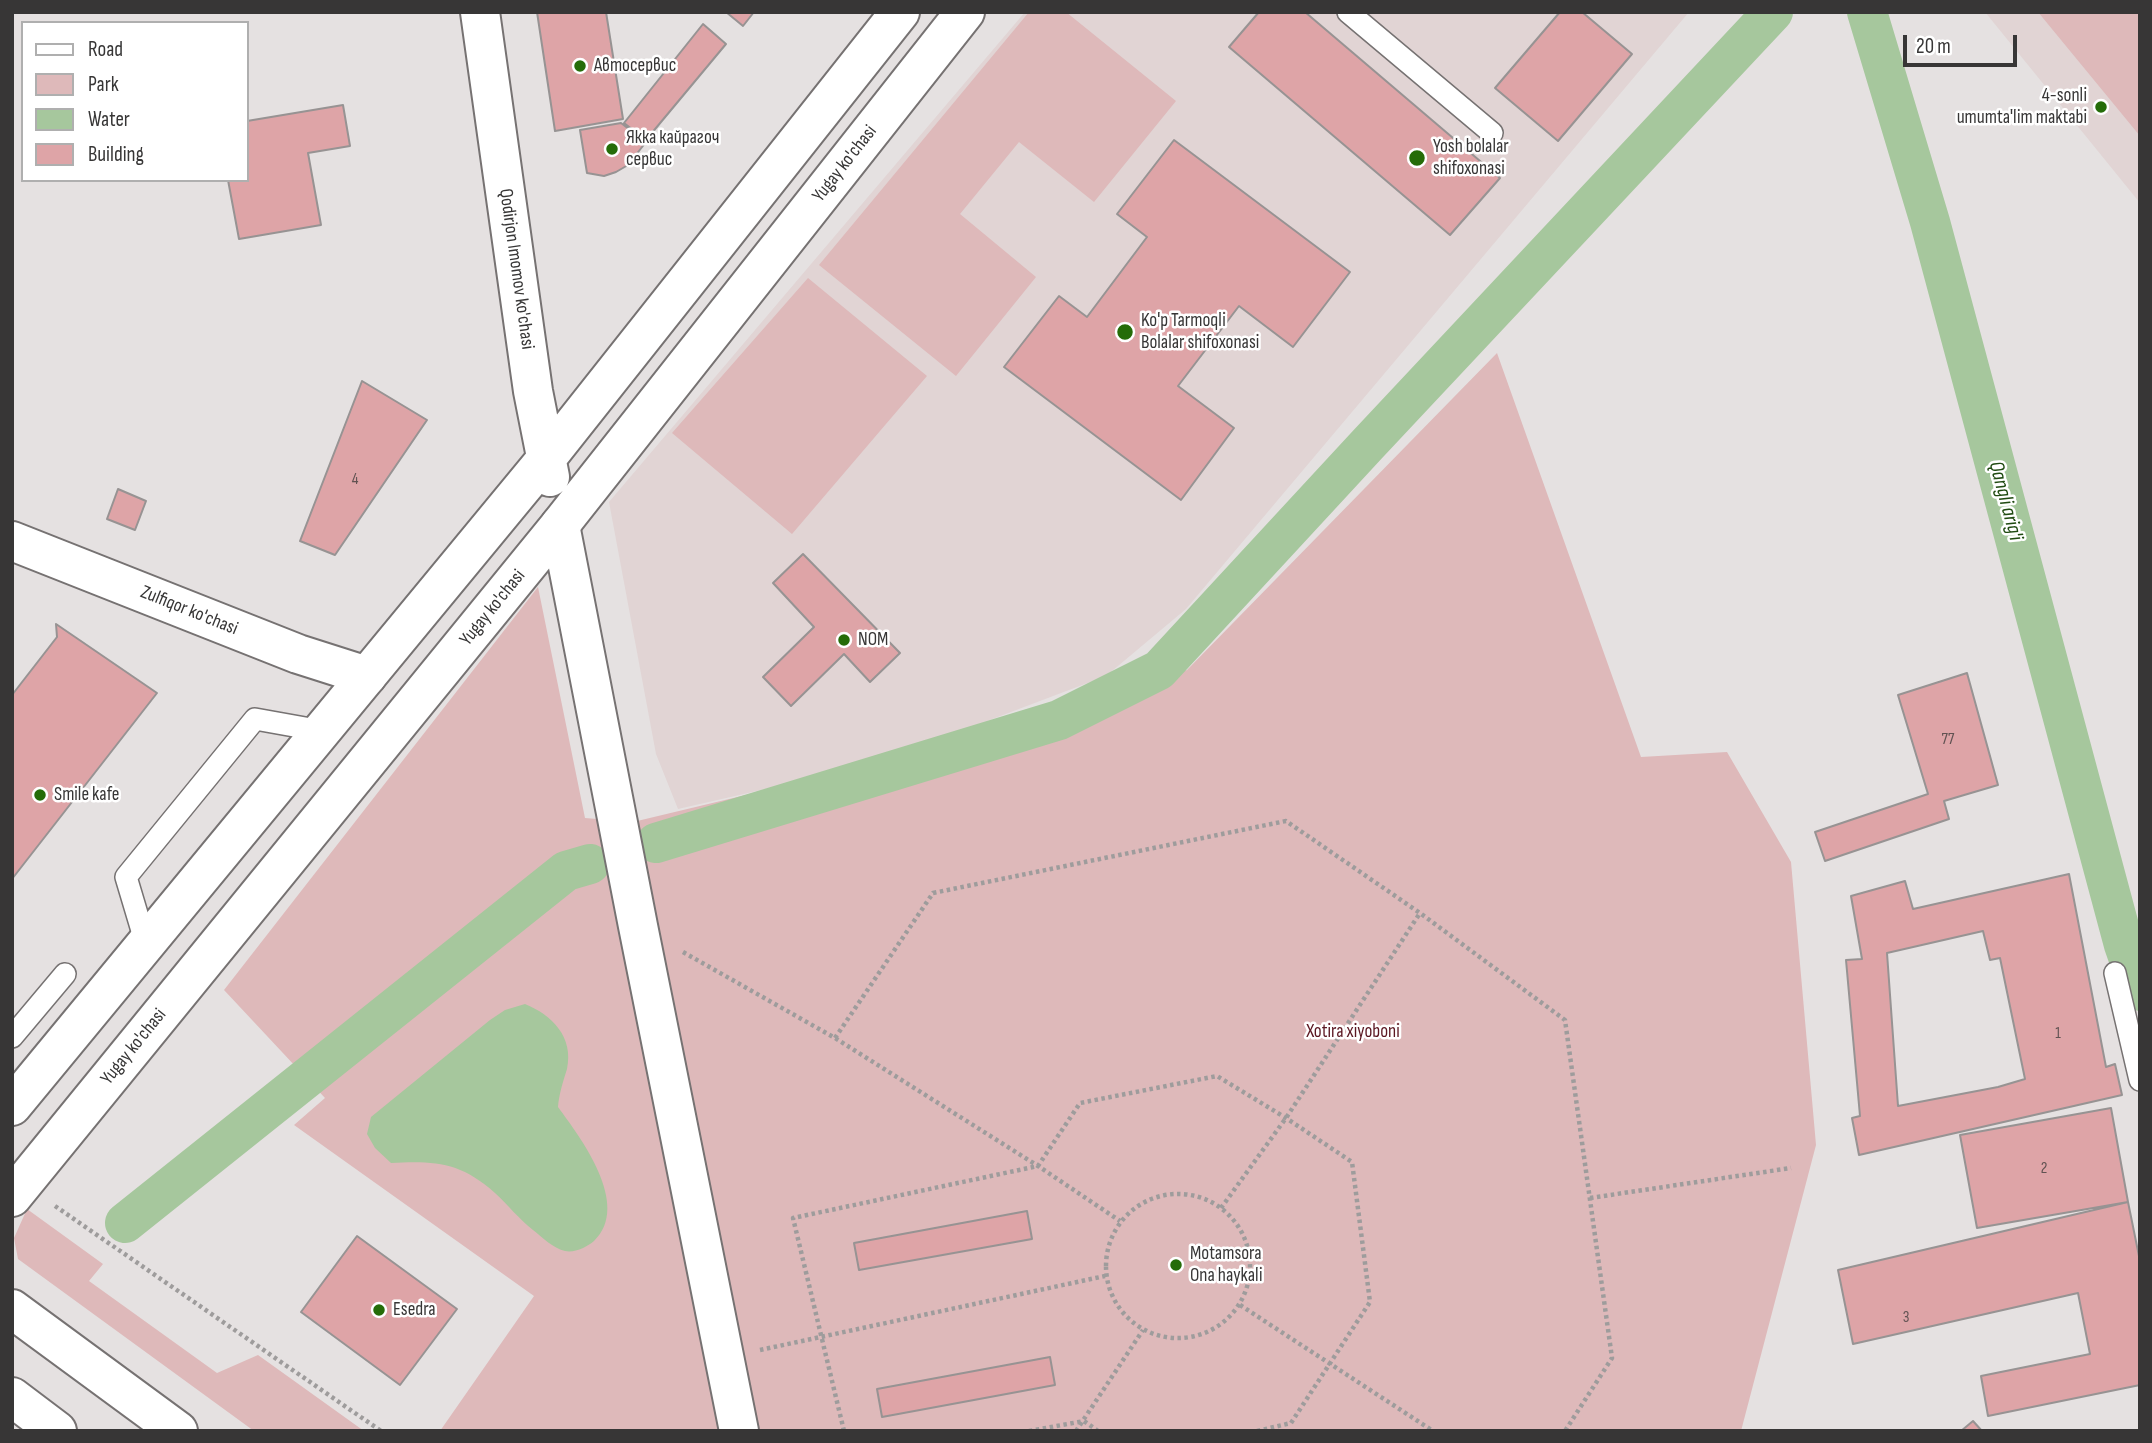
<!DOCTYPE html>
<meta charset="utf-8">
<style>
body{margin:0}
#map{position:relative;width:2152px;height:1443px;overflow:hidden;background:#e5e1e1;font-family:"Sofia Sans Condensed",sans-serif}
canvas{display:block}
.frame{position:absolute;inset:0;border:14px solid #373636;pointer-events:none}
.legend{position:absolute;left:21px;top:21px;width:228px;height:161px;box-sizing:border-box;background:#fff;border:2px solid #afafaf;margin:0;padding:9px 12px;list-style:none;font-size:21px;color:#373636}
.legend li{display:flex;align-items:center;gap:14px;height:35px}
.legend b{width:35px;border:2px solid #afafaf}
.scale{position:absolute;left:1903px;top:35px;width:114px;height:32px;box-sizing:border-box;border:4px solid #373636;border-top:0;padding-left:9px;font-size:21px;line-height:24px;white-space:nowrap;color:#373636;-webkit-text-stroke:5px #fff;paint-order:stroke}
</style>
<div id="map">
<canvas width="2152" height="1443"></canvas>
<div class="frame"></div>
<ul class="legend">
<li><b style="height:9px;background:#fff"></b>Road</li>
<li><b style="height:19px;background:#deb9ba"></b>Park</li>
<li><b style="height:19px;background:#a6c79d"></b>Water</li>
<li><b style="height:19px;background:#dea4a7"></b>Building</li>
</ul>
<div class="scale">20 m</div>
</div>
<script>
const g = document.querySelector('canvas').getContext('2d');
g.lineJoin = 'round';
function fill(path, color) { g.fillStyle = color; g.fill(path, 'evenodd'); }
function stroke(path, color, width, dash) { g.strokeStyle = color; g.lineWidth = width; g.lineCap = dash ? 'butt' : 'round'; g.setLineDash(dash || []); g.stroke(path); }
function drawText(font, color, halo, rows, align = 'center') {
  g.font = font + ' "Sofia Sans Condensed",sans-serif'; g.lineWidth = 5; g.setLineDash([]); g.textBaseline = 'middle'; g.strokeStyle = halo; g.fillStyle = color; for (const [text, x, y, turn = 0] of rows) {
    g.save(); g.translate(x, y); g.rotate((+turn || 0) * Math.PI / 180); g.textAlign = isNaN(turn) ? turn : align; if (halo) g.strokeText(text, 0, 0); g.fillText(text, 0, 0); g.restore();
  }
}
fill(new Path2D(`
 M1025,12H1689L1186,609L1106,676L871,765L678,809L656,754L609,502Z
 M1985,12H2140V203Z`), '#e1d4d4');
fill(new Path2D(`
 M1029,12H1066L1176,101L1094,202L1019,142L960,214L1036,277L956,376L819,265Z
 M2038,12H2140V136Z
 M808,278L927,376L792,534L672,433Z
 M1497,353L1641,757L1727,752L1791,862L1816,1145L1741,1431H440L534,1296L294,1125L325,1098L224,990L538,587L585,818L633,822L871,765L1187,670Z
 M27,1209L103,1264L89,1281L217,1373L258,1355L364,1431H254L18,1259L14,1238Z`), '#deb9ba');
fill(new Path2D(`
 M525,1004C552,1015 574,1037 567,1069C563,1082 559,1094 558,1107C580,1137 632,1205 594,1241C587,1247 575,1253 565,1251C554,1249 542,1237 533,1230C519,1219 508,1205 495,1193C460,1162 436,1161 391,1163L375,1148L367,1134L371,1117L490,1020L505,1010Z`), '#a6c79d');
stroke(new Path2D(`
 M1867,12L1930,222L2124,945L2140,991
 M656,843L1059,720L1159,670L1367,445L1773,12
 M125,1223L566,871L590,864`), '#a6c79d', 40);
const building = new Path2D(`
 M537,12H606L623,119L555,131Z
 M726,12H754L743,26Z
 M1259,12H1305L1500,178L1450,235L1229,47Z
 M1560,12H1582L1632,54L1558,141L1495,88Z
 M703,24L726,44L646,140L624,123Z
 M343,105L350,146L308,153L321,225L239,239L228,180H247V121Z
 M621,123L646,142L628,165L616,172L604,176L587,173L580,130Z
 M1174,140L1350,272L1293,347L1239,306L1178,386L1234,428L1181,500L1004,367L1059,296L1087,317L1147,237L1117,214Z
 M362,381L427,420L335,555L300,541Z
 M118,489L146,501L135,530L107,519Z
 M803,554L900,653L870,682L844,654L791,706L763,677L814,627L773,583Z
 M56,624L157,693L12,879V695L57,637Z
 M1967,673L1998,785L1944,801L1949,819L1825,861L1815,832L1928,794L1898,695Z
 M2069,874L2106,1067L2115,1064L2122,1095L1859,1155L1852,1118L1860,1116L1846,960L1862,959L1851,896L1905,881L1913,909ZM1983,931L1990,960L2000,958L2025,1079L1998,1087L1898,1106L1887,953Z
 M2111,1108L2128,1202L1977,1228L1960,1135Z
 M2128,1202L2140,1261V1385L1988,1416L1981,1376L2090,1354L2078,1293L1853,1344L1838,1270Z
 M1027,1211L1032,1239L859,1270L854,1243Z
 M357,1236L457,1309L400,1385L301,1312Z
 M1050,1357L1055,1385L882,1417L877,1389Z
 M1973,1421L1982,1431H1961Z`);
fill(building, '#dea4a7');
stroke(building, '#979393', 2);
const lane = new Path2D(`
 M1348,12L1492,133
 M146,944L126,877L255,719L322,731
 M2115,973L2140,1080
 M12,1037L65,974`);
const street = new Path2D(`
 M560,525L638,926L739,1431
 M12,541L298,654L367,676`);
const secondary = new Path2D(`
 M480,12L533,391L550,477
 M12,1106L546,459L900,12
 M12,1197L560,525L965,12
 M12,1309L178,1431
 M12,1397L57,1431`);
stroke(lane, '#767272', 24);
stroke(street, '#767272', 42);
stroke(secondary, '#767272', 42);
stroke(new Path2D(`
 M683,952L835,1038L1038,1166L1120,1221
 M835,1038L933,893L1286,821L1420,913L1565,1020L1612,1358L1565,1431
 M1106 1266a72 72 0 1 1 144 0a72 72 0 1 1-144 0Z
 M1590,1198L1791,1168
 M55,1206L381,1431
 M1221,1208L1286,1118L1420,913
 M1240,1305L1433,1431
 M760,1350L1105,1276
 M844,1431L793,1218L1038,1166L1080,1103L1217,1076L1286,1118L1352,1162L1370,1302L1291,1423L1257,1431
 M1029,1431L1084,1421L1098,1431
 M1076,1431L1143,1330`), '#9e9c9c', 4.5, [3.5, 3.5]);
stroke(lane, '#fff', 21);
stroke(street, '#fff', 38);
stroke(secondary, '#fff', 38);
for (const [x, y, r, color] of [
 [580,66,7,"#256c08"],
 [2101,107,7,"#256c08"],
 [612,149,7,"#256c08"],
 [1417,158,9,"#256c08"],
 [1125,332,9,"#256c08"],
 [844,640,7,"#256c08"],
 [40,795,7,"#256c08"],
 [1176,1265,7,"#256c08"],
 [379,1310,7,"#256c08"]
]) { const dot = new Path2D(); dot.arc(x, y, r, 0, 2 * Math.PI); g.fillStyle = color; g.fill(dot); stroke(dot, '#fff', 2.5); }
drawText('16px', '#615252', null, [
 ["4",355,480],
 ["77",1948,740],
 ["1",2058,1034],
 ["2",2044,1169],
 ["3",1906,1318]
]);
drawText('19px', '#373636', '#fff', [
 ["Автосервис",594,66],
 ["4-sonli",2087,96,"right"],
 ["umumta'lim maktabi",2087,118,"right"],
 ["Якка кайрагоч",626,138],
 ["сервис",626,160],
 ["Yosh bolalar",1433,147],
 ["shifoxonasi",1433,169],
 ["Ko'p Tarmoqli",1141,321],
 ["Bolalar shifoxonasi",1141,343],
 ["NOM",858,640],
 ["Smile kafe",54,795],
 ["Motamsora",1190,1254],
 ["Ona haykali",1190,1276],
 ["Esedra",393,1310]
], 'left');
drawText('19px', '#373636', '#fff', [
 ["Yugay ko'chasi",845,164,-52],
 ["Qodirjon Imomov ko'chasi",516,269,82],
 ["Yugay ko'chasi",493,608,-51],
 ["Zulfiqor ko'chasi",189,611,22],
 ["Yugay ko'chasi",134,1047,-51]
]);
drawText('19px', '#5b1722', '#fff', [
 ["Xotira xiyoboni",1353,1032]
]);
drawText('italic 21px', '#204b12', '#fff', [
 ["Qangli arig'i",2005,501,75]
]);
</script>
